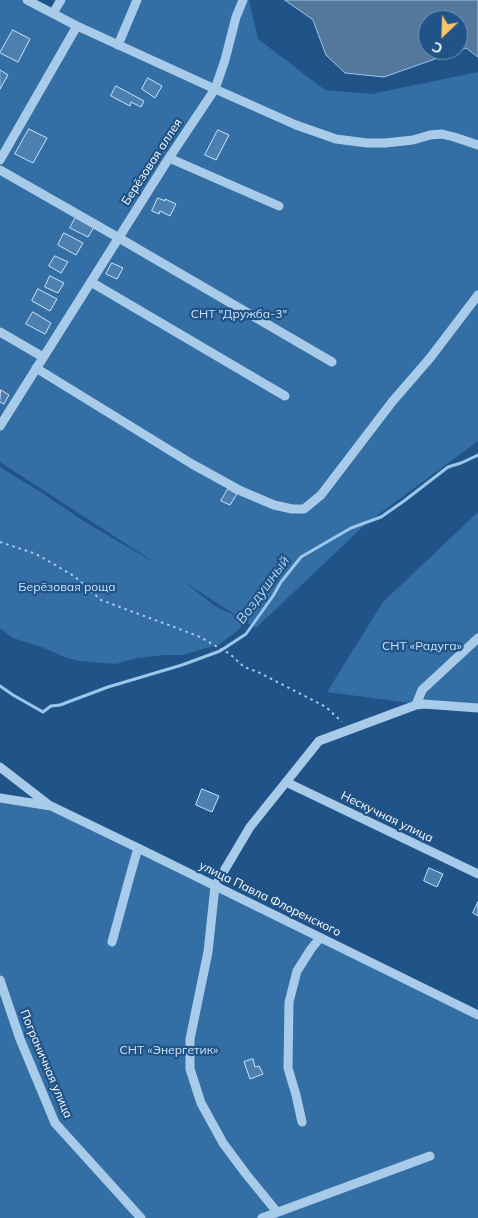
<!DOCTYPE html>
<meta charset="utf-8">
<style>
body{margin:0}
#map{position:relative;width:478px;height:1218px;overflow:hidden;background:#205387;font-family:Mulish,sans-serif}
canvas{display:block}
.north{position:absolute;left:418px;top:10px;width:50px;height:50px;box-sizing:border-box;background:#205387;border:1px solid #7998b7;border-radius:50%;rotate:204deg;font-size:14px;font-weight:700;line-height:20px;text-align:center;color:#fff}
.north::after{content:'';display:block;margin:auto;width:18px;height:22px;background:#f8c66a;clip-path:polygon(50% 0,100% 100%,50% 72%,0 100%)}
</style>
<div id="map">
<canvas width="478" height="1218"></canvas>
<div class="north">С</div>
</div>
<script>
const g = document.querySelector('canvas').getContext('2d');
g.lineJoin = 'round';
function fill(path, color) { g.fillStyle = color; g.fill(path, 'evenodd'); }
function stroke(path, color, width, dash) { g.strokeStyle = color; g.lineWidth = width; g.lineCap = dash ? 'butt' : 'round'; g.setLineDash(dash || []); g.stroke(path); }
function drawText(font, color, halo, rows, align = 'center') {
  g.font = font + ' Mulish,sans-serif'; g.lineWidth = 4.5; g.setLineDash([]); g.textBaseline = 'middle'; g.strokeStyle = halo; g.fillStyle = color; for (const [text, x, y, turn = 0] of rows) {
    g.save(); g.translate(x, y); g.rotate((+turn || 0) * Math.PI / 180); g.textAlign = isNaN(turn) ? turn : align; if (halo) g.strokeText(text, 0, 0); g.fillText(text, 0, 0); g.restore();
  }
}
fill(new Path2D(`
 M0,0H27L53,13L56,2L52,0H249L258,39L325,90L371,94L478,72V441L367,523L256,628L246,622L237,631L220,644L183,655H165L137,658L116,664L78,661L62,656L44,648L13,638L0,628V467L42,493L85,522L160,566L0,462ZM183,581L240,618L215,606Z
 M478,512V712L327,692L383,602Z
 M0,800L55,810L478,1014V1218H0Z`), '#336ea4');
const water = new Path2D(`
 M285,0H478V57L466,48L384,77L345,73L326,55L313,20ZM428,20H458V50H428Z`);
fill(water, '#54779c');
stroke(water, '#9dc6ec', 1);
stroke(new Path2D(`
 M0,686L13,695L43,712L51,706L60,705L108,687L182,665L220,651L246,634L273,596L281,582L301,557L351,528L381,517L404,501L448,467L461,463L478,455`), '#9dc6ec', 3);
const building = new Path2D(`
 M13,30L30,39L18,62L0,53Z
 M0,70L8,75L0,89Z
 M148,78L162,86L155,98L142,89Z
 M116,86L144,101L141,107L131,102L130,106L111,96Z
 M29,129L47,138L33,163L15,154Z
 M218,130L229,135L216,160L205,155Z
 M158,198L165,201V199L176,204L170,216L160,211L159,214L152,211Z
 M76,217L94,227L88,237L70,228Z
 M64,233L83,243L76,255L58,245Z
 M55,256L68,262L61,273L49,266Z
 M112,263L123,268L117,279L106,274Z
 M50,276L64,283L58,293L45,287Z
 M38,289L57,299L50,311L32,301Z
 M33,312L51,323L45,334L26,324Z
 M1,390L9,395L4,404L0,402Z
 M228,489L237,494L230,505L221,501Z
 M202,789L219,796L212,812L196,805Z
 M429,868L443,874L437,887L424,881Z
 M478,902V916L473,913Z
 M253,1059L255,1067L259,1066L263,1074L250,1079L244,1062Z`);
fill(building, '#4c80b1');
stroke(building, '#cee3f8', 1);
stroke(new Path2D(`
 M0,542L36,554L50,562L74,576L101,600L198,636L230,654L244,667L258,672L326,707L342,722`), '#a9cbea', 2, [2.5, 4]);
stroke(new Path2D(`
 M243,0L236,17L225,60L215,89L296,125L336,139L367,143H385L413,140L430,135L442,134L454,137L478,145
 M53,13L61,0
 M118,45L137,0
 M169,158L279,206
 M0,160L77,26
 M0,170L119,238L332,362
 M91,282L285,396
 M0,332L43,357
 M36,368L192,464L241,491L274,505L292,509H304L321,495L392,402L430,358L478,295
 M0,426L169,158L215,89L77,26L27,0
 M416,705L422,690L478,638
 M0,767L49,805
 M286,782L478,874
 M0,798L51,806L138,848L478,1015
 M112,942L130,876L138,848
 M0,980L20,1039L55,1123L141,1218
 M302,1122L296,1095L288,1068L289,1002L297,971L311,949L320,938
 M277,1212L246,1174L223,1143L201,1103L190,1069V1039L208,952L215,886L250,827L319,741L416,705L424,704L478,708
 M262,1218L430,1156`), '#a9cbea', 9);
drawText('12px', '#fff', '#205387', [
 ["Берёзовая аллея",152,162,-57],
 ["Нескучная улица",387,817,26],
 ["улица Павла Флоренского",270,899,26],
 ["Пограничная улица",46,1064,67]
]);
drawText('12px', '#cee3f8', '#205387', [
 ["СНТ \"Дружба-3\"",239,314],
 ["Берёзовая роща",67,587],
 ["СНТ «Радуга»",422,646],
 ["СНТ «Энергетик»",169,1050]
]);
drawText('italic 14px', '#b5d4f2', '#205387', [
 ["Воздушный",263,590,-54]
]);
</script>
